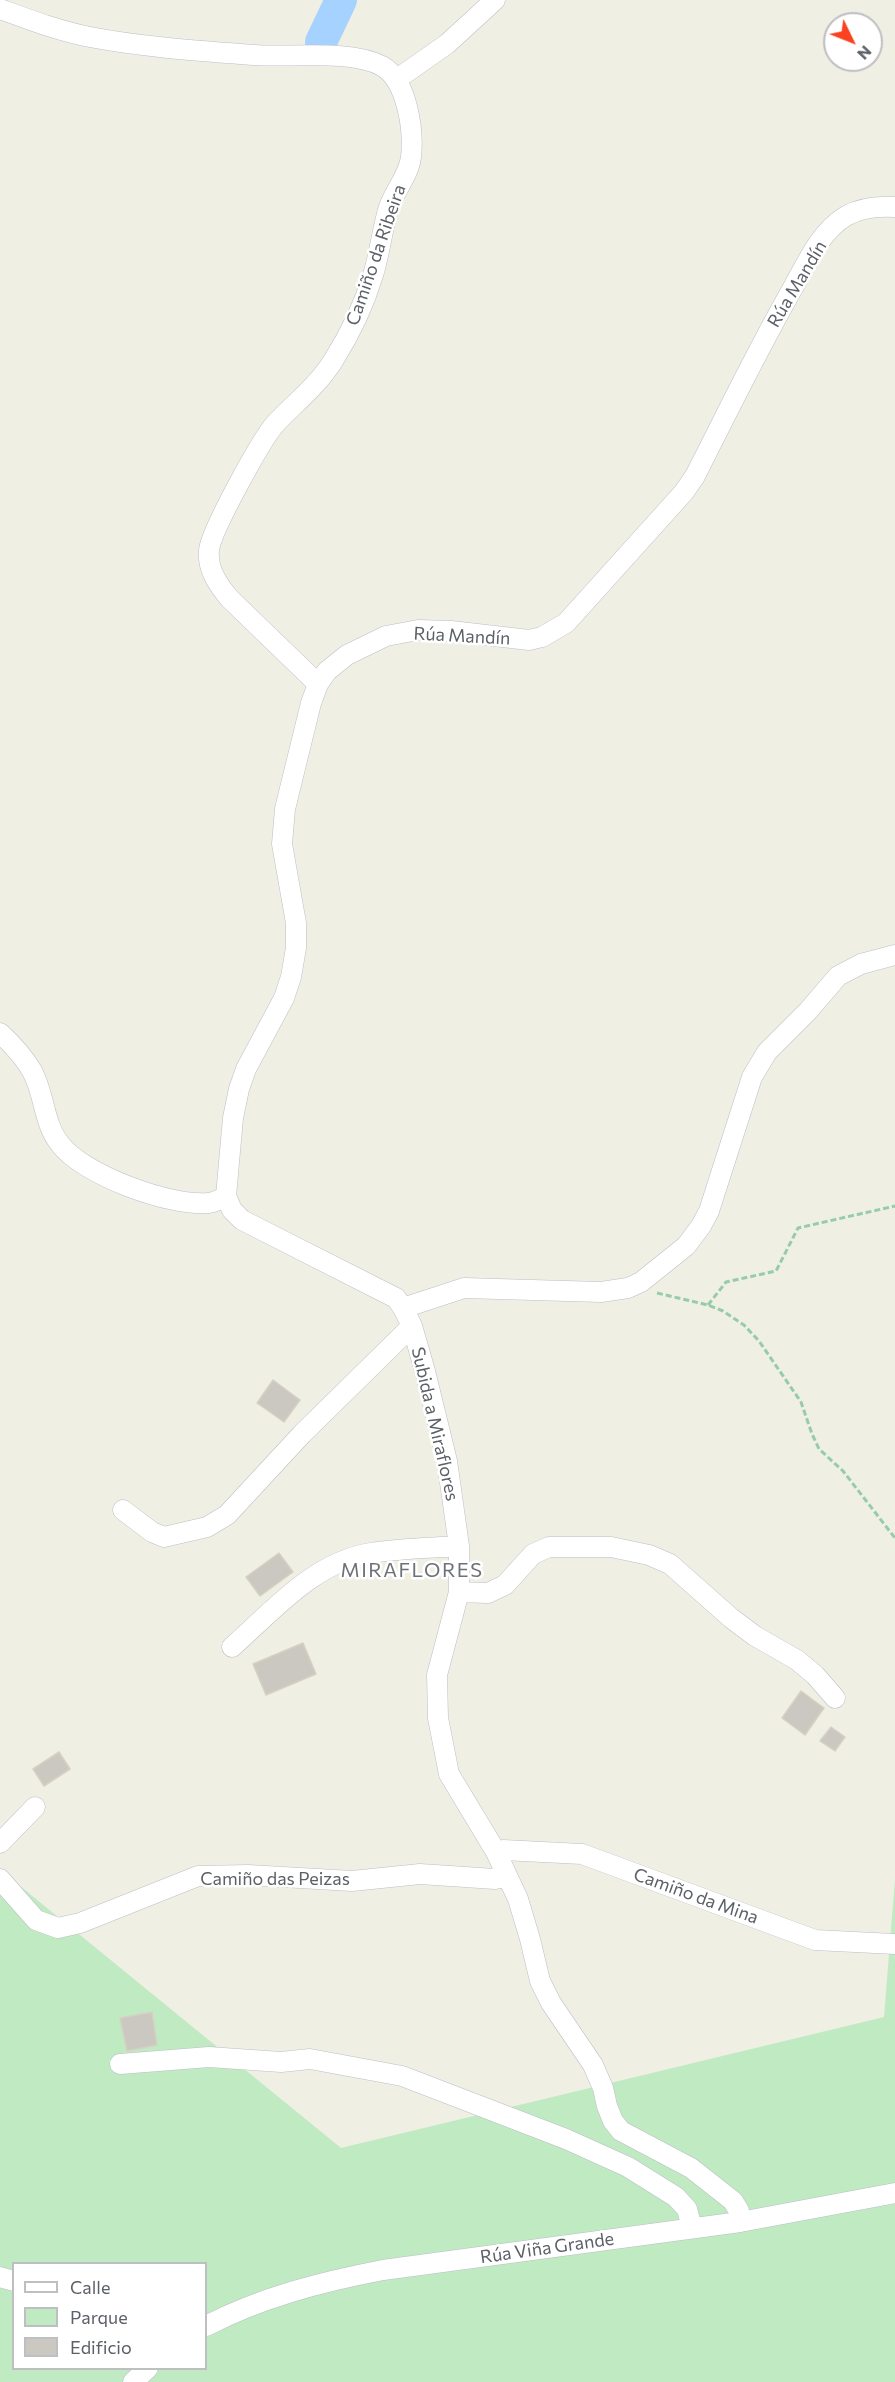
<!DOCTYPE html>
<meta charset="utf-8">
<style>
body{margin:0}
#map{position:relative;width:895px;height:2382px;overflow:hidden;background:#f0efe4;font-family:Commissioner,sans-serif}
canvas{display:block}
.legend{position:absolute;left:12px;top:2262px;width:195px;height:108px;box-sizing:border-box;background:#fff;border:2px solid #bebfc2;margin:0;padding:8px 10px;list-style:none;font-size:18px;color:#5c6067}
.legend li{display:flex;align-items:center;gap:12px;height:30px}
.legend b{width:30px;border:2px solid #bebfc2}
.north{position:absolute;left:823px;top:12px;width:60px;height:60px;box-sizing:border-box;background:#fff;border:2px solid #bebfc2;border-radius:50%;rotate:133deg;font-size:16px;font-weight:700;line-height:24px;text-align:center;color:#5c6067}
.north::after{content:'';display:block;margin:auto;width:21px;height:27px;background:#fa4120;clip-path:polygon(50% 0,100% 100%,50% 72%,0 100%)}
</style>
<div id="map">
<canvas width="895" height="2382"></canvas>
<ul class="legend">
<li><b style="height:8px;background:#fff"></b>Calle</li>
<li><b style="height:16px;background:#bfeac2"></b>Parque</li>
<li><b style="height:16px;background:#cbc8c1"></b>Edificio</li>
</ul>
<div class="north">N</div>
</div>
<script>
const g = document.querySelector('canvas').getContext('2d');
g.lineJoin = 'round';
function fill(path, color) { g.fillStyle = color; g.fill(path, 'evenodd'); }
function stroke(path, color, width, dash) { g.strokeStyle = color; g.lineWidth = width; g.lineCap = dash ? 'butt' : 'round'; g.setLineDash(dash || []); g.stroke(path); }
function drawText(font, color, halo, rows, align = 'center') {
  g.font = font + ' Commissioner,sans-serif'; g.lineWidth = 5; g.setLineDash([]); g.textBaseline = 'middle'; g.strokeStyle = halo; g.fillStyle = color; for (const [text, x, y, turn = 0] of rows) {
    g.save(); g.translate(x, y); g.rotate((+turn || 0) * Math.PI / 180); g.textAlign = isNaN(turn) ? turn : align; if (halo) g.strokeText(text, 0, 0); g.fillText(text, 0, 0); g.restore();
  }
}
fill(new Path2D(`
 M895,1879V2382H0V1885L20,1886L341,2148L884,2017ZM14,2264H206V2368H14Z`), '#bfeac2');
stroke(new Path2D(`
 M321,42L341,0`), '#a6d2ff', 32);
const building = new Path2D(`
 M273,1380L300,1400L284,1422L257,1403Z
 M279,1553L293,1572L260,1596L246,1577Z
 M303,1643L316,1674L266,1695L253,1664Z
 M801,1691L824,1708L805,1735L782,1718Z
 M831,1727L845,1737L835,1751L820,1741Z
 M59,1752L70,1769L44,1786L33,1769Z
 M152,2012L157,2045L127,2051L120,2018Z`);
fill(building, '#cbc8c1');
stroke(building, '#d6d1c2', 1.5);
const minor = new Path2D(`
 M0,9C30,20 59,31 90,37C142,47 201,51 254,55C290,58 350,49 382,66C407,80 414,130 411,157C409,175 395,190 389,207C382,229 380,253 373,275C364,305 350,334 333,361C318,385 296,402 276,423C262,438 211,531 209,550C207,569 218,585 230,599L318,684
 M397,79L447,44L495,0
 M0,1033C12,1044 24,1057 32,1071C45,1094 43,1123 60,1144C83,1175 171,1207 209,1203C215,1202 221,1199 226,1196
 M403,1308L464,1288L601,1292L628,1288L641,1282L686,1246L701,1226L709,1211L752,1077L767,1052L808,1011L838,976L861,964L895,955
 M123,1510L152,1532L164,1537L207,1527L227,1515L302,1434L412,1326
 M459,1592L488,1593L505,1585L533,1554L549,1547H611L649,1555L670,1564L731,1618L755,1636L797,1660L815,1675L835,1698
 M232,1647C274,1610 314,1562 371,1553C400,1548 430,1548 459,1546
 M0,1843L35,1807
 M496,1852L503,1850L582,1854L815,1940L895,1944
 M0,1879L36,1920L58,1928L80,1923L198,1876L248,1875L352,1881L420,1874L495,1879L507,1876
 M120,2064L209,2057L281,2062L310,2059L402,2076L566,2139L628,2167L676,2197L687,2209L692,2228
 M740,2222L739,2211L733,2201L691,2168L621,2131L613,2121L607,2106L603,2088L593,2065L551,2003L540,1981L530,1939L518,1899L496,1852L449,1774L438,1718L437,1675L459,1592V1546L447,1461L425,1371L412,1326L403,1308L396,1298L384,1292L242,1220L232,1210L226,1196L233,1118L239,1089L246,1069L284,998L291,977L296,948V923L282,844L285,809L311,703L318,684L327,671L347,655L386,636L418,630L451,631L529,640L542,637L566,623L684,492L695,476C726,415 756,353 790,293C805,267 819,232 846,216C860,208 879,206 895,207
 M0,2277L14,2281
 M206,2326C262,2297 321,2282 383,2270L740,2222L895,2193
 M133,2382L148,2368`);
stroke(minor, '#bcbec5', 21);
stroke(new Path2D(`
 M657,1293L708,1305L723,1311L744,1325L759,1341L801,1402L812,1434L819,1449L843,1471L895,1538
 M708,1305L726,1282L776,1271L798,1228L895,1206`), '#96ccaa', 3, [6, 3]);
stroke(minor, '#fff', 20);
drawText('18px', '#5c6067', '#fff', [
 ["Camiño da Ribeira",376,255,-71],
 ["Rúa Mandín",797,284,-59],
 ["Rúa Mandín",462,636,3],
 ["Subida a Miraflores",435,1424,77],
 ["Camiño das Peizas",275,1879],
 ["Camiño da Mina",696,1896,20],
 ["Rúa Viña Grande",547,2248,-8]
]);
g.letterSpacing = '1.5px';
drawText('20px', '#6d7279', '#fff', [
 ["MIRAFLORES",412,1570]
]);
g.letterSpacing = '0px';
</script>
